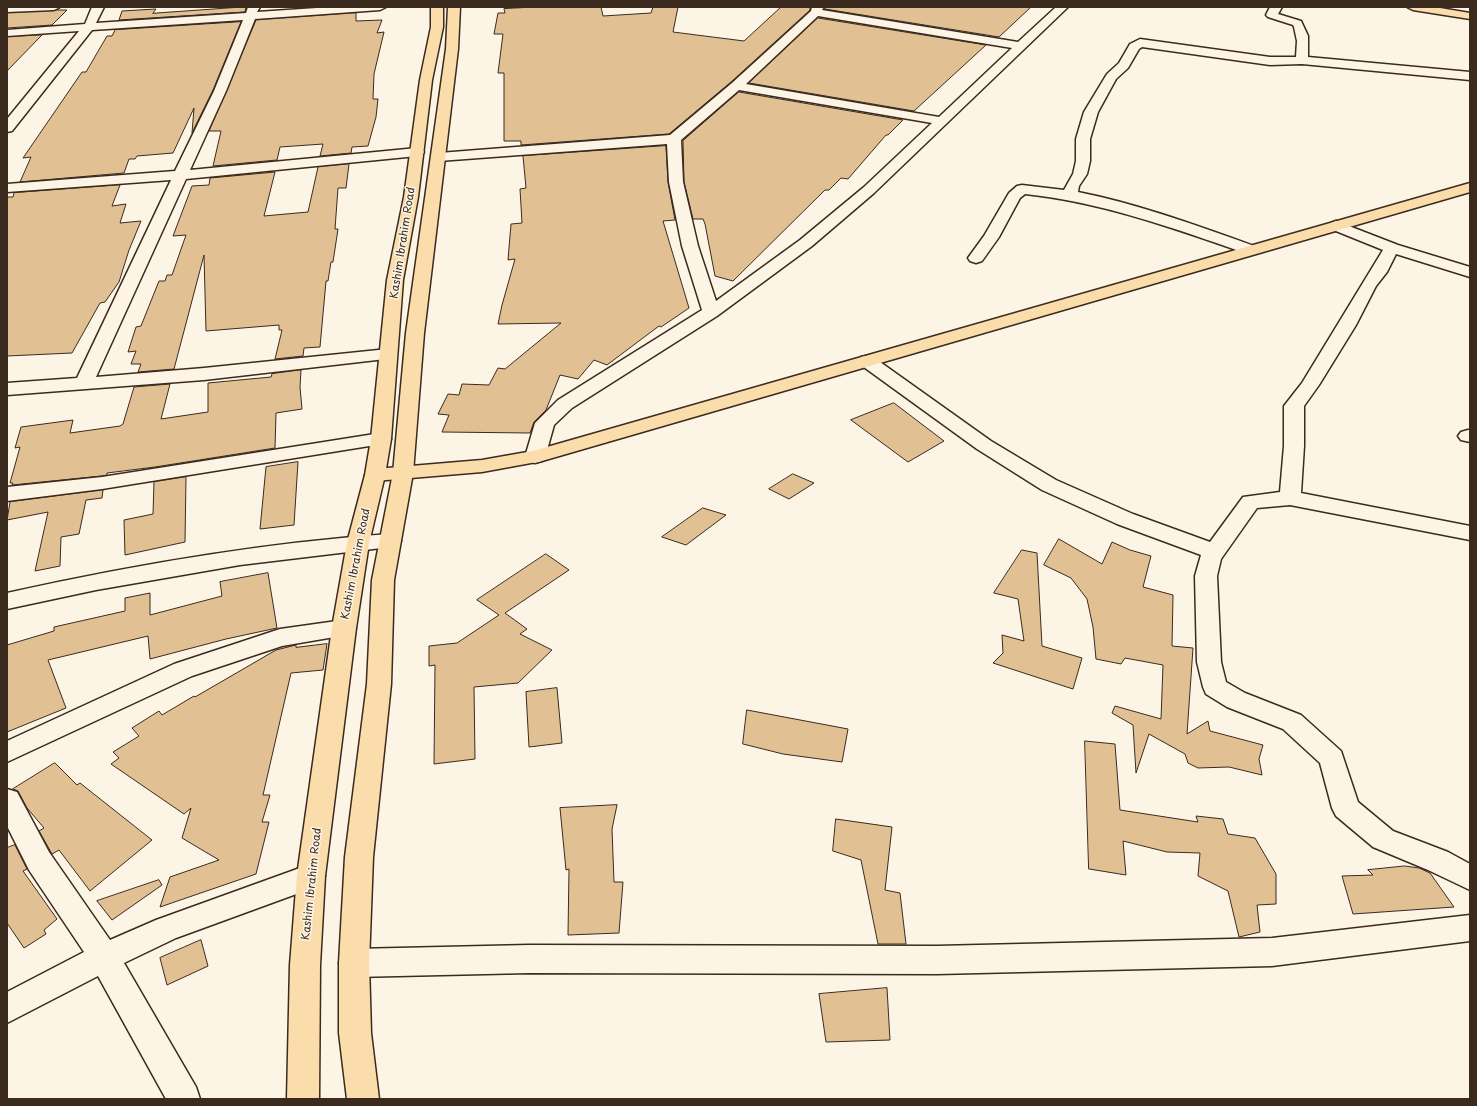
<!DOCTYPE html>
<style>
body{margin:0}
#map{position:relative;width:1477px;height:1106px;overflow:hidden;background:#fcf5e5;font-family:"Playpen Sans",sans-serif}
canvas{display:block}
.frame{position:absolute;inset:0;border:8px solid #3b2a1e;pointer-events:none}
</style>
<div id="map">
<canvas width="1477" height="1106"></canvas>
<div class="frame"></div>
</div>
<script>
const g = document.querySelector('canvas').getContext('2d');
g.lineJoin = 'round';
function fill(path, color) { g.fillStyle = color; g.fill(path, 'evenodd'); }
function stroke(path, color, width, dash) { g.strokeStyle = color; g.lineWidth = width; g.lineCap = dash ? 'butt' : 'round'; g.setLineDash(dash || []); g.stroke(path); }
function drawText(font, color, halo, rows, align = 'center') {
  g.font = font + ' "Playpen Sans",sans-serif'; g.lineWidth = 3; g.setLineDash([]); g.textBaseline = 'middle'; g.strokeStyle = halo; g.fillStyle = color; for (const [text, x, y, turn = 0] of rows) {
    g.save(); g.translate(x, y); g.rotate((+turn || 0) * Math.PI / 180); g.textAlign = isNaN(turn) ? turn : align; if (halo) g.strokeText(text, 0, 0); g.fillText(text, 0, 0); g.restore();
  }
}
const building = new Path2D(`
 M242,7H246L245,12L119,20L122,11L156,9L153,13Z
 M534,7H601L603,16L651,13L653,7H678L673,32L744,41L781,7H810V10L731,82L669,134L521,145V141H504V73H498L503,34H494L498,13H505L504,9Z
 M825,7H1031L999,37L825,9Z
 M57,10H67L52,25L7,28V13Z
 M356,13V21L382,20L377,33L384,32L374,74L373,99H378L376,117L368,146L352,147L351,153L320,156L323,144L280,147L277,160L213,166L221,131H209L256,20Z
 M818,18L986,45L914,111L749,83Z
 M241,22L213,90L192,133L194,108L173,153L137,156L135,159H129L124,173L20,182L31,157L23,158L82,72H86L107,36H112L115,30Z
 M42,35L7,71V37Z
 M739,92L903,120L888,135H886L848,179L841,178L829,190H825L733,281L715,276L705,224L703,219H693L684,182L683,141Z
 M666,146L668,182L675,220L663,221L689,308L661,327L659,326L607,365L594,360L578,379L560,375L546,410L534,422L530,433L442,432L449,415L438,414L448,394L459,395L462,384L489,385L498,368L505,369L561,323L498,324L502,305L515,259L508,260L511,224L522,223L520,189L526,188L523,156Z
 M349,164L346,188H338L335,229H338L333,262H331L328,281H326L320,347L304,348L303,356L275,359L282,330H279V325L206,331L204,255L174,369L138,372L141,364H131L136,351L128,352L136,327L141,326L159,281H165L167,275H172L186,235L173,236L192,186L209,185L210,178L275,172L264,216L308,212L318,167Z
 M120,185L112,206L126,204L120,223L141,221L129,250L119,282L105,302L100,303L72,353L7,356V197H13L14,193Z
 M301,370L300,387L302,409L276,413L275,448L155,467L107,473V475L102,476L12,485L13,483H10L20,447L15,448L21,427L73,420L70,433L120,426L123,424L134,387L170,384L161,419L208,412V383L271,377L272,374Z
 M894,403L944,441L908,462L851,420Z
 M298,462L294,525L260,529L266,467Z
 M793,474L814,483L789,499L769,489Z
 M186,477L185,542L125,555L124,520L153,514L154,482Z
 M103,490L102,498L86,500L79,534L61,537L60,566L35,571L48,512L7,520L10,502Z
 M703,508L726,515L686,545L662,537Z
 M1059,539L1102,564L1112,542L1130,550L1151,556L1143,587L1173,595L1172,646L1193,648L1187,734L1208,721L1210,731L1263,745L1259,759L1262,775L1229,767L1198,768L1188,763L1185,754L1149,734L1136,773L1133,725L1112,713L1115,706L1161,719L1163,665L1125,658L1121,664L1096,659L1093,627L1087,599L1071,578L1044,565Z
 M1022,550L1037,553L1042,646L1082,658L1073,689L993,663L1003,653L1002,635L1024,641L1018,599L994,593Z
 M546,554L569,570L505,613L527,629L520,634L552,650L518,683L474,687L475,759L434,764L435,665L429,666V646L457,643L499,615L477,600Z
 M268,573L277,628L226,639L150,659L148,636L48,660L66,708L7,732V645L54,631V627L125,611V598L150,593V615L222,596L220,582Z
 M327,644L323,670L291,673L263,795H270L262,822H269L256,874L160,907L170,877L219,860L182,838L191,808L184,814L111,764L119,758L113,752L139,736L132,728L159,711L162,715L194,696L195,697L276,650L296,645V647Z
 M557,688L562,743L529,747L526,692Z
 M747,710L848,729L842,762L783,754L743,744Z
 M1085,741L1115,744L1120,810L1198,822L1196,816L1223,819L1228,834L1255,838L1276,874V904L1257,905L1260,932L1239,937L1228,891L1198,876L1200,853L1167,852L1123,841L1126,875L1089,869Z
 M55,763L77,785L80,783L152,840L90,891L59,850L52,854L39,831L44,828L27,808L18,791L13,789Z
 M617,805L612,829L614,882H623L619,933L568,935L569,869L566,870L560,808Z
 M836,819L892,827L885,890L900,893L906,944H878L861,860L833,851Z
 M15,845L27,869L23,871L57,919L44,930L46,934L24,948L7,923V848Z
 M1405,866L1419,868L1430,873L1454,907L1353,914L1342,876L1373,875L1368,870Z
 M159,880L162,885L112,920L97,901Z
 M201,940L208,966L167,985L160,958Z
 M887,988L890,1040L826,1042L819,994Z`);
fill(building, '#e1c093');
stroke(building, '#3b2a1e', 1);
const minor = new Path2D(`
 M7,7H60L54,10L7,12Z
 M92,7H104L96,23L246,13L248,7H260L257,12L332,7H386L380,10L255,19L226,91L190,170L417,148L422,149L424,152L422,155L417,156L186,179L96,377L204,368L388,349L394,350L397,354L394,358L204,380L7,395V383L77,378L171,180L7,192V184L175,171L214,91L243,20L92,30L12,131L7,132V119L79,31L7,36V30L85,24Z
 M812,7H824L822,10L1018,42L1056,7H1068L874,193L812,246L717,316L572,408L554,425L545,457L542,461L535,463L528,461L525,457L535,423L558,400L702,310L682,246L669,182L667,144L439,161L434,160L432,157L434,154L439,153L670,135L732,83L811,11ZM818,16L1012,48L939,117L746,84ZM739,90L932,123L864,187L800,240L716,301L698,246L683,182L681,140Z
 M1270,7H1282L1278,14L1301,21L1308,36V57L1470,72V80L1302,64L1270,65L1142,47L1139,49L1128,68L1116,79L1098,112L1090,139V161L1087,174L1079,186L1078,192C1139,204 1198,226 1257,247L1259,250L1257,253H1245C1173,228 1101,202 1025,194L1020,198L999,237L982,261L976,263L970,261L968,258L984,236L1009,193L1017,186L1022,185L1064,190L1073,174L1076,161V139L1084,112L1107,74L1119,63L1130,44L1140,39L1270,57H1296L1297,41L1294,27L1293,25L1268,17L1266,15Z
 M1336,221L1398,245L1470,267V277L1396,254L1387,272L1376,286L1356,325L1319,385L1304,406V446L1301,493L1470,526V540L1290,505L1257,508L1221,559L1217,576L1221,662L1226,682L1245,693L1301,715L1341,751L1358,802L1393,831L1448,852L1470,864V890L1428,870L1373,847L1336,816L1332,808L1320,763L1283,729L1227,707L1206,694L1203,687L1197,662L1195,576L1201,555L1117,524L1042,490L977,449L861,365L858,361L861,357L867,356L873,357L991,441L1056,480L1133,514L1210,542L1243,497L1280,492L1284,446V406L1302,383L1383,250L1331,229L1328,226L1331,223Z
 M1468,430H1470V442L1461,440L1458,436L1461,432Z
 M381,433L388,435L391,439L388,443L102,489L7,501V487L102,477Z
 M390,534L398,536L401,541L398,546L240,565L96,590L7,609V593C133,565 261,543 390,534Z
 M344,620L352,622L356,628L352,634L282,646L192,676L7,762V741L174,664L280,629Z
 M7,789L17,792L49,852L110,940L156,920L311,864L321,867L325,876L321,885L176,938L124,963L196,1087L200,1099H166L98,976L7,1023V992L84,952L29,870L7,826Z
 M1470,915V941L1272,966L937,974L529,973L354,977L343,973L339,963L343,953L354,949L529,945L937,946L1272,938Z`);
const major = new Path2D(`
 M1407,7H1434L1470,13V19L1413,10Z
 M1470,183V192L542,461L482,472L375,481L368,479L365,475L368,471L375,469L482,460L533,451Z`);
const highway = new Path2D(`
 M431,7H443V27L432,80L418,197L403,280L391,439L385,475L369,543L356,628L325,876L320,965L319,1099H287L290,965L297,876L332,628L347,543L365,475L371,439L387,280L404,197L420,80L431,27Z
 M448,7H460L458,49L424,333L413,473L394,580L391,684L373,857L369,963L371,1033L379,1099H347L339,1033V963L345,857L367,684L372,580L393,473L406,333L446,49Z`);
stroke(minor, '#3b2a1e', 3);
stroke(major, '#3b2a1e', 3);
stroke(highway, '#3b2a1e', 3);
fill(minor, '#fcf5e5');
fill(major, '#faddab');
fill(highway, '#faddab');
drawText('11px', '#3b2a1e', '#fcf5e5', [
 ["Kashim Ibrahim Road",403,243,-81],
 ["Kashim Ibrahim Road",356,564,-79],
 ["Kashim Ibrahim Road",312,884,-84]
]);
</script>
